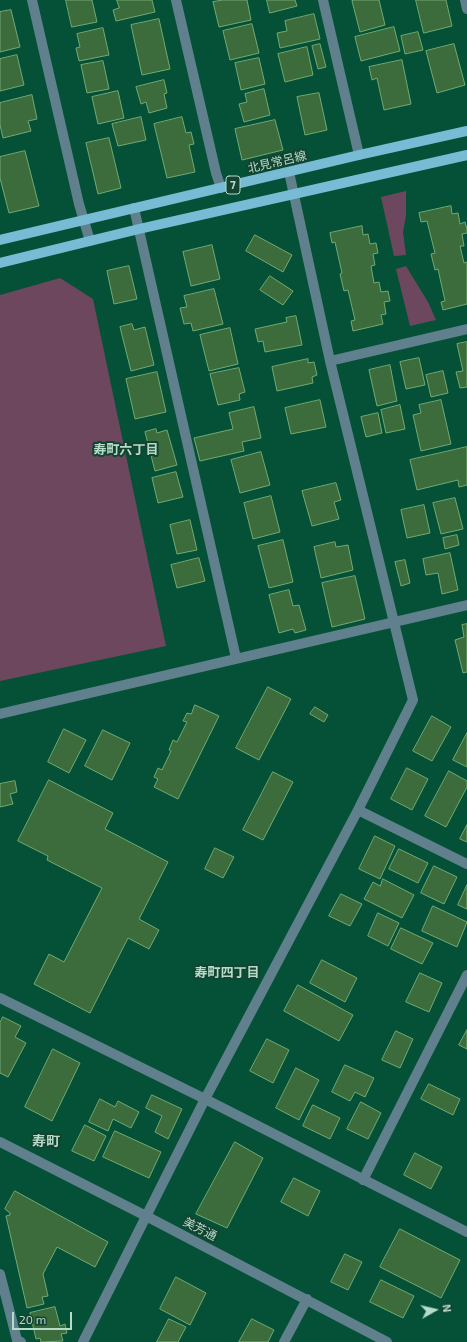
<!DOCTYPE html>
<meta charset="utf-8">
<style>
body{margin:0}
#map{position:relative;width:467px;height:1342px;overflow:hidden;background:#045138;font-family:"Exo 2",sans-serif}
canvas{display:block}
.north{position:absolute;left:415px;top:1290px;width:40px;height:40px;-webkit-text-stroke:3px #144331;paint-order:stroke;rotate:82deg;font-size:11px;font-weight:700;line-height:16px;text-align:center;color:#b5dcc9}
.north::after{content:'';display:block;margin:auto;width:14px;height:18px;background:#b5dcc9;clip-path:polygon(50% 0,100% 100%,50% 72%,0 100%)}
.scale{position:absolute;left:12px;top:1312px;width:60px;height:18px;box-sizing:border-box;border:2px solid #b5dcc9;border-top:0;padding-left:5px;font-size:12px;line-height:14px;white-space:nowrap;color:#b5dcc9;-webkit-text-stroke:3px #144331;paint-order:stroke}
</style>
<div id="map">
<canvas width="467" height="1342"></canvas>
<div class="north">N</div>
<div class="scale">20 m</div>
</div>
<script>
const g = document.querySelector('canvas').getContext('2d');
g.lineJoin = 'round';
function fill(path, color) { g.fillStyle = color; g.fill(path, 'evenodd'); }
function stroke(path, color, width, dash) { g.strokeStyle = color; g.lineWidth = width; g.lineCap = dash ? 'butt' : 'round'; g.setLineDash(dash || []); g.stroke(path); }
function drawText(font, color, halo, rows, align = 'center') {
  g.font = font + ' "Exo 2","Noto Sans JP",sans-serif'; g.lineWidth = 4; g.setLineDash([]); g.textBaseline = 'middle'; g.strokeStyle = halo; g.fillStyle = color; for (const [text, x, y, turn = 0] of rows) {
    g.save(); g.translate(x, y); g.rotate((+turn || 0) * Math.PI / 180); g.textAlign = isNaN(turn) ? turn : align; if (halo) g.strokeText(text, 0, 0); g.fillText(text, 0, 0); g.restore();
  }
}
fill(new Path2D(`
 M406,191V216L403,232L406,255L394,256L381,197Z
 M406,266L428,302L436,320L410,326L396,269Z
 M60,278L93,299L166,646L0,681V295Z`), '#6d475d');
const building = new Path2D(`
 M66,0H92L97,22L72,27Z
 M117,0H152L155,12L116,21L113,10L119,8Z
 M223,0H247L251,20L219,27L213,2Z
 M267,0H295L297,6L270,13Z
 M355,0H379L385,25L360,32L352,1Z
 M416,0H446L452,26L424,33Z
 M11,10L20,47L0,52V12Z
 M314,14L320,39L280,48L277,33L287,31L285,21Z
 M159,19L170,69L142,75L131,25Z
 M252,24L259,53L230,60L223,31Z
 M394,27L400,51L361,61L355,37Z
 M103,28L109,55L79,61L76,48L80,47L77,34Z
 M418,32L423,50L405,54L401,36Z
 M320,44L326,67L318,69L312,46Z
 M454,44L465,85L437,93L426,51Z
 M307,47L313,75L285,82L278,54Z
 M17,55L24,85L0,91V59Z
 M259,58L265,84L241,90L235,63Z
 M402,60L411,104L384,110L377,78L372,80L369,67Z
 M103,61L109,89L87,93L81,65Z
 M164,80L167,93L164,94L167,108L149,113L146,102L141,104L136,87Z
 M264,89L270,115L244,122L239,104L247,102L245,94Z
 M118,91L124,118L98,124L92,97Z
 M319,93L327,130L305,135L297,97Z
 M32,95L37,119L28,121L31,131L3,138L0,125V103Z
 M141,117L146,140L118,146L112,124Z
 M182,117L186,133L191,132L194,144L189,145L195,172L167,178L154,124Z
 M275,120L283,150L242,160L235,129Z
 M109,138L121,188L98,194L86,143Z
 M25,151L39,206L9,213L0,178V157Z
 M451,206L452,214L458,213L460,224L465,222L467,229V233L462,234L464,246H460L464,263L467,262V304L443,310L441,302L445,301L438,269L435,270L431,254L435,253L427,221L421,222L419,213Z
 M362,226L363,235L368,234L370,244L376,243L378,253L373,254L375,265L371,266L374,283L379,282L381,292L388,291L390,301L384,302L386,314L381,315L383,324L353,331L351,321L355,320L348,290L344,291L340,274L342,273L335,242L332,243L330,233Z
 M255,235L292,255L283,272L246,251Z
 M212,245L220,279L191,286L183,252Z
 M129,266L137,299L114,304L107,271Z
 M270,276L293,291L283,305L260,290Z
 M214,289L223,324L193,331L191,323L184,324L180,308L187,307L184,296Z
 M296,316L302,345L265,352L263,341L258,342L255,329L287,322L286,318Z
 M132,324L134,330L145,327L154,365L131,371L120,327Z
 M230,328L238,364L209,371L200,335Z
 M467,342V387L460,388L456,372L463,371L457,344Z
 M419,358L425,385L406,389L400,362Z
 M308,359V363L314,362L317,375L312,377L313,383L277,391L272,367Z
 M390,365L397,401L377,406L369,370Z
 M239,368L245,392L239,394L240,400L218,405L210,374Z
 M443,371L448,393L431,397L426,375Z
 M157,372L166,412L135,419L126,379Z
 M320,400L326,427L291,434L285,408Z
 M441,400L451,444L421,451L413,415L421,413L419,405Z
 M400,405L405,429L386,433L381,410Z
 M254,407L261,438L242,442L244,451L200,461L194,438L233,429L229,413Z
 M378,413L382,433L366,437L361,417Z
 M156,429L157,433L167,430L177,465L155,471L145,432Z
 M467,447V485L459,487L458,480L417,490L410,460Z
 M261,452L270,485L240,493L231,460Z
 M176,472L183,497L158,503L152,478Z
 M336,483L341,500L334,502L339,519L312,526L302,491Z
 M271,496L280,532L253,539L244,503Z
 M455,498L463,529L441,534L433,503Z
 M424,505L430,533L407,538L401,510Z
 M190,520L197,550L177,554L170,525Z
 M457,535L459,545L445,549L443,538Z
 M283,540L293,582L269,588L258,546Z
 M335,542L336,547L348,545L353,570L321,578L314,547Z
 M450,553L458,590L442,594L438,573L426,575L423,559Z
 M199,558L205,581L177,588L171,565Z
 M405,560L410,583L401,586L395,562Z
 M355,576L365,619L332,627L322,583Z
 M289,590L293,606L299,605L306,630L295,633L293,629L279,633L269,595Z
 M467,624V672L463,673L455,640L464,637L462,625Z
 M268,687L291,699L259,760L236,748Z
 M195,705L219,716L178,799L154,787L158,779L154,777L158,768L162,770L171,751L169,750L173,740L177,742L187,722L183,721L187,713L191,714Z
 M315,707L328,715L324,722L310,714Z
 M432,716L451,727L432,761L413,751Z
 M64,729L86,740L69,773L48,762Z
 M103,730L130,743L112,780L85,766Z
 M467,733V767L453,760Z
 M407,768L428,779L412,810L391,799Z
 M449,771L467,781V787L446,827L425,816Z
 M273,772L293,782L263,840L243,830Z
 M49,780L113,813L105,829L168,862L139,919L159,930L149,949L128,938L90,1013L34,984L49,954L64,962L102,888L47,860L48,856L18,841Z
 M15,781L17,792L10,794L13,804L0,807V784Z
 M467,825V842L460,839Z
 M375,836L395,846L380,879L359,869Z
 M215,848L234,857L223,878L205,869Z
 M399,849L428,863L418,883L389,869Z
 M434,866L457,877L444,904L421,893Z
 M383,879L414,895L402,918L364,899L373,882L380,886Z
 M467,885V909L458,905Z
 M341,894L362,904L350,926L329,916Z
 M433,906L467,922L457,947L422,931Z
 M378,913L399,923L388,946L368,936Z
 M401,928L433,943L422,964L391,949Z
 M322,960L357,978L345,1002L310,983Z
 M420,973L442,983L429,1012L406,1002Z
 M298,985L353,1015L339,1041L284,1011Z
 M3,1017L21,1026L15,1037L26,1043L8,1077L0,1073V1023Z
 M467,1030V1049L459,1045Z
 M396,1031L413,1039L400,1068L382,1060Z
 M267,1039L289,1050L273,1083L250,1071Z
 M53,1049L80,1063L52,1121L25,1107Z
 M345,1065L374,1078L365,1097L355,1092L350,1101L332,1092Z
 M296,1068L319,1080L299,1120L276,1108Z
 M429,1084L460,1099L453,1115L421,1099Z
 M152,1095L182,1109L168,1139L155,1132L162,1116L146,1108Z
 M100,1099L115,1107L118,1101L139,1112L131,1128L113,1119L108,1131L89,1122Z
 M361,1102L381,1113L368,1139L347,1129Z
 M313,1105L340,1118L330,1139L303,1126Z
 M85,1125L106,1136L94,1161L72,1151Z
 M115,1131L161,1152L149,1178L103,1157Z
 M235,1142L263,1158L227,1228L196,1214Z
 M415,1153L442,1167L431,1189L404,1175Z
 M294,1178L320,1191L308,1216L281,1202Z
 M15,1191L108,1242L95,1267L57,1247L43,1274L48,1296L42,1297L44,1304L27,1308L6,1216L10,1215V1213L5,1209Z
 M400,1229L460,1260L441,1298L380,1267Z
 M345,1254L362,1262L348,1290L331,1282Z
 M176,1277L206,1293L190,1325L160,1309Z
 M381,1280L414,1296L403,1318L370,1302Z
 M55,1307L60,1326L65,1324L67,1333L61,1334L63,1341L41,1342L40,1338L36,1339L30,1313Z
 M169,1319L186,1327L178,1342H157Z
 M252,1319L274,1330L268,1342H239Z`);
fill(building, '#3c6b3c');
stroke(building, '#72aa72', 1);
stroke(new Path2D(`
 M32,0L79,204L90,241
 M176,0L216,173L221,188
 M323,0L359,155
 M465,0L467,9
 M134,208L236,658
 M330,361L467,329
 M0,714L467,605
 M358,810L467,864
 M0,998L205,1099L467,1232
 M0,1142L146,1216L387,1342
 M363,1180L467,975
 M0,1274L17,1340L21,1342
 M83,1342L205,1099L358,810L413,700L330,361L289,172
 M284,1342L307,1299`), '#61808d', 10);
stroke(new Path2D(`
 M0,240L359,155L467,131
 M0,263L139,229L467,155`), '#78bbd4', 10);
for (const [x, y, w] of [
 [233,185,14]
]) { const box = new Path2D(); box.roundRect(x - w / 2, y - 9, w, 18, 3); g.fillStyle = '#144331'; g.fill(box); stroke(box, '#b5dcc9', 1); }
drawText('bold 11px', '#b5dcc9', null, [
 ["7",233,185]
]);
drawText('12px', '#b5dcc9', '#144331', [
 ["北見常呂線",277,162,-13],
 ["美芳通",200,1229,27]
]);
drawText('bold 13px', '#b5dcc9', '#144331', [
 ["寿町六丁目",126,450],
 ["寿町四丁目",227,973]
]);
drawText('bold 14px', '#b5dcc9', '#144331', [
 ["寿町",46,1141]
]);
</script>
